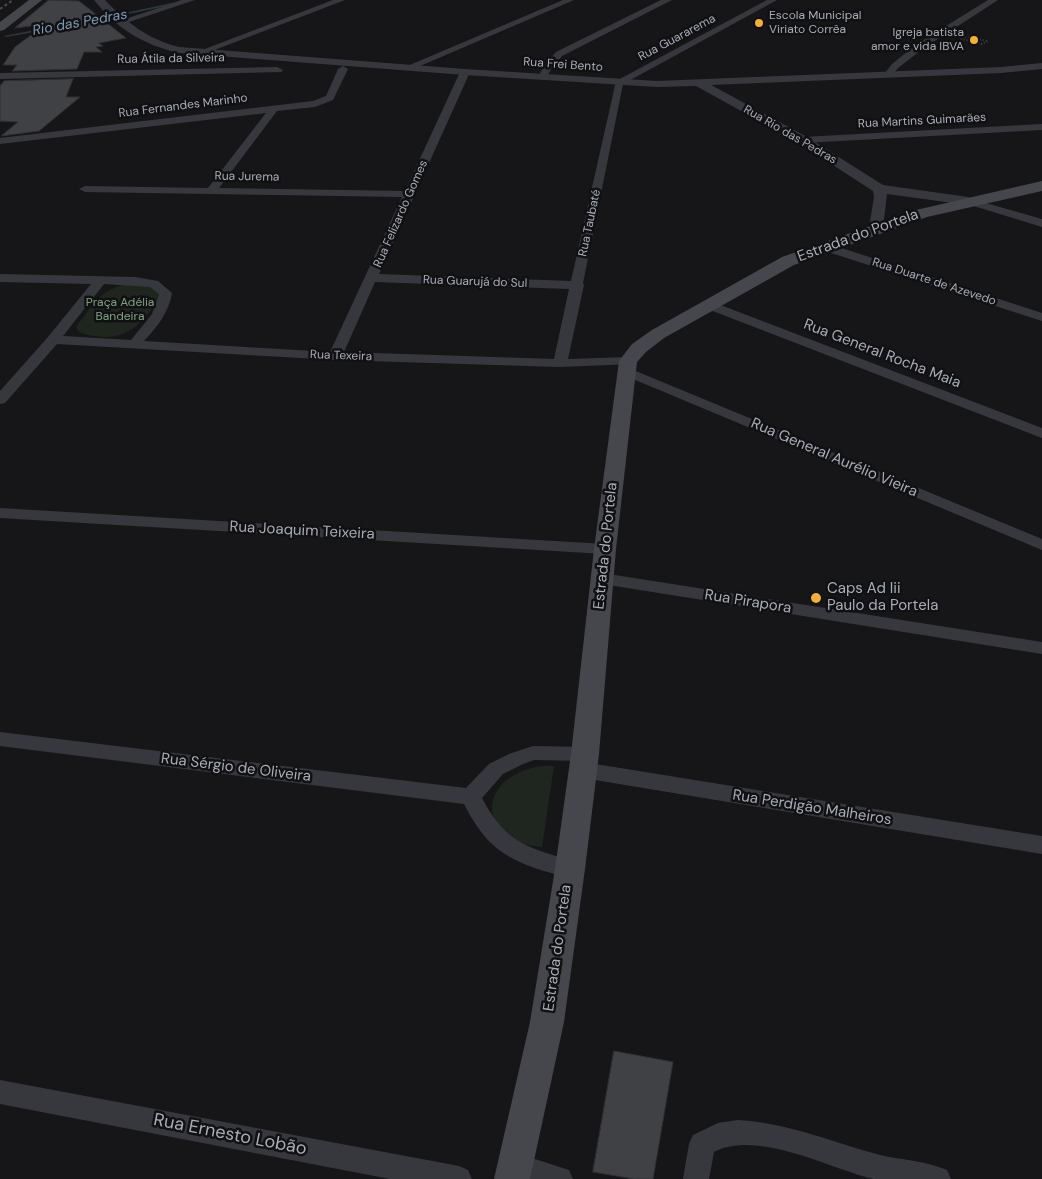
<!DOCTYPE html>
<meta charset="utf-8">
<style>
body{margin:0}
canvas{display:block;background:#161618}
</style>
<canvas width="1042" height="1179"></canvas>
<script>
const g = document.querySelector('canvas').getContext('2d');
g.lineJoin = 'round';
function fill(path, color) { g.fillStyle = color; g.fill(path, 'evenodd'); }
function stroke(path, color, width, dash) { g.strokeStyle = color; g.lineWidth = width; g.lineCap = dash ? 'butt' : 'round'; g.setLineDash(dash || []); g.stroke(path); }
function drawText(font, color, halo, rows, align = 'center') {
  g.font = font + ' "DM Sans",sans-serif'; g.lineWidth = 5; g.setLineDash([]); g.textBaseline = 'middle'; g.strokeStyle = halo; g.fillStyle = color; for (const [text, x, y, turn = 0] of rows) {
    g.save(); g.translate(x, y); g.rotate((+turn || 0) * Math.PI / 180); g.textAlign = isNaN(turn) ? turn : align; if (halo) g.strokeText(text, 0, 0); g.fillText(text, 0, 0); g.restore();
  }
}
fill(new Path2D(`
 M130,284C141,285 152,284 160,293C144,329 118,346 79,332L76,327C94,304 99,289 130,284Z
 M542,766H554L542,847C477,843 474,776 542,766Z`), '#1e261f');
fill(new Path2D(`
 M181,0H184L177,4L94,21L92,20L176,2Z
 M45,28L46,30L6,37L4,36Z`), '#2c353c');
const building = new Path2D(`
 M49,0L79,1L126,38L99,43L103,46L96,47L102,52H84L77,69L12,71L17,65H3L15,47L46,24L15,28Z
 M73,79L66,97H80L39,131L1,136L18,122L0,121V86L4,81Z
 M614,1051L673,1062L653,1179H634L593,1172Z`);
fill(building, '#404145');
stroke(building, '#303034', 1);
stroke(new Path2D(`
 M965,37L988,41L982,44L961,39Z`), '#3d3f44', 2, [1, 2]);
fill(new Path2D(`
 M183,0H195L123,24L116,22Z
 M333,0H345L204,54L201,55L197,52Z
 M563,0H574L413,69H407L405,67Z
 M661,0H672L562,56L551,69L546,79L543,80L538,77L544,66L556,52Z
 M767,0H777L623,84L583,283L584,285L568,359L628,357L635,361L633,364L560,367L335,360L57,344L5,403L0,404V391L48,337L91,284L0,282V274L135,277L158,281L172,293C169,312 157,327 144,341L330,352L402,197L85,192L79,189L85,186L208,188L266,113L0,144V138L313,101L326,96L338,69L343,66L348,69L333,100L315,107L277,111L219,188L405,191L460,72L465,69L468,70L470,72L379,274L571,281L616,81ZM375,282L569,289L554,359L344,352ZM104,284L150,287L159,294L152,314L131,340L63,336Z
 M988,0H998L924,48L898,68L891,77H885V73L892,64L917,44Z
 M1042,124V130L803,143L798,140L803,137Z
 M968,198L1042,219V227L964,203L962,201Z
 M826,243L1042,313V321L822,250L820,247L822,244Z
 M710,301L1042,428V438L705,308L704,305Z
 M626,367L1042,539V550L621,374L619,371Z
 M0,508L605,544L611,545L613,549L611,553L605,554L0,518Z
 M602,573L1042,642V654L596,583L593,579L596,575Z
 M0,732L466,788L489,764L509,754L533,746L585,747L592,749L595,754L592,759L585,761L534,760L523,764L503,774L482,798C508,847 530,847 578,863L581,869L578,875C566,879 556,874 544,871C502,858 484,843 464,804L0,746Z
 M583,762L1042,836V854L583,778L576,775L573,770L576,765Z
 M0,1080L459,1166L468,1170L472,1179H390L0,1104Z
 M738,1120C788,1123 832,1142 880,1155C902,1160 926,1161 947,1170L951,1179C927,1179 898,1179 874,1179C863,1177 851,1172 841,1169C807,1157 748,1133 714,1152L709,1179H683L689,1144L693,1135L718,1123Z
 M516,1153L569,1170L573,1179H516L507,1175L503,1166L507,1157Z`), '#37383d');
fill(new Path2D(`
 M94,0H105C127,23 148,39 179,47L465,69L657,81L1001,67L1042,63V69L1001,73L711,85L807,137L883,185L968,197L975,201L968,205L887,194L883,228L881,231H871L869,228L874,197L873,191L799,143L696,86L657,87L465,75L179,53C144,45 117,29 94,0Z
 M277,67L283,70L281,72L0,79V73Z`), '#37383d');
fill(new Path2D(`
 M29,0H42L4,30L0,31V22Z
 M1042,181V191L927,217L794,265L664,338L646,352L637,362L616,549L599,754L585,869L564,1022L530,1179H494L530,1022L555,869L571,754L594,549L619,361L632,344L652,330L782,257L916,210Z`), '#45474d');
stroke(new Path2D(`
 M0,9L13,0`), '#4a4c52', 2, [3, 2.5]);
for (const [x, y, r, color] of [
 [759,23,5,"#f2b134"],
 [974,40,5,"#f2b134"],
 [816,598,6,"#f2b134"]
]) { const dot = new Path2D(); dot.arc(x, y, r, 0, 2 * Math.PI); g.fillStyle = color; g.fill(dot); stroke(dot, '#111113', 2); }
drawText('12px', '#a8adb8', '#111113', [
 ["Escola Municipal",769,16],
 ["Viriato Corrêa",769,30],
 ["Igreja batista",964,33,"right"],
 ["amor e vida IBVA",964,47,"right"]
], 'left');
drawText('12px', '#a8adb8', '#111113', [
 ["Rua Guararema",677,38,-28],
 ["Rua Átila da Silveira",171,59,-1],
 ["Rua Frei Bento",563,65,4],
 ["Rua Fernandes Marinho",183,106,-7],
 ["Rua Martins Guimarães",922,121,-3],
 ["Rua Rio das Pedras",790,135,30],
 ["Rua Jurema",247,177,1],
 ["Rua Felizardo Gomes",401,214,-66],
 ["Rua Taubaté",590,223,-78],
 ["Rua Guarujá do Sul",475,282,2],
 ["Rua Duarte de Azevedo",934,282,18],
 ["Rua Texeira",341,356,2]
]);
drawText('12px', '#7fa381', '#111113', [
 ["Praça Adélia",120,303],
 ["Bandeira",120,317]
]);
drawText('italic 14px', '#7f9bb3', '#111113', [
 ["Rio das Pedras",80,23,-10]
]);
drawText('15px', '#a8adb8', '#111113', [
 ["Estrada do Portela",858,236,-20],
 ["Rua General Rocha Maia",882,354,21],
 ["Rua General Aurélio Vieira",834,458,23],
 ["Rua Joaquim Teixeira",302,531,3],
 ["Estrada do Portela",606,546,-84],
 ["Rua Pirapora",748,602,9],
 ["Rua Sérgio de Oliveira",236,768,7],
 ["Rua Perdigão Malheiros",812,808,9],
 ["Estrada do Portela",558,948,-82]
]);
drawText('15px', '#a8adb8', '#111113', [
 ["Caps Ad Iii",827,589],
 ["Paulo da Portela",827,606]
], 'left');
drawText('18px', '#a8adb8', '#111113', [
 ["Rua Ernesto Lobão",230,1135,11]
]);
</script>
